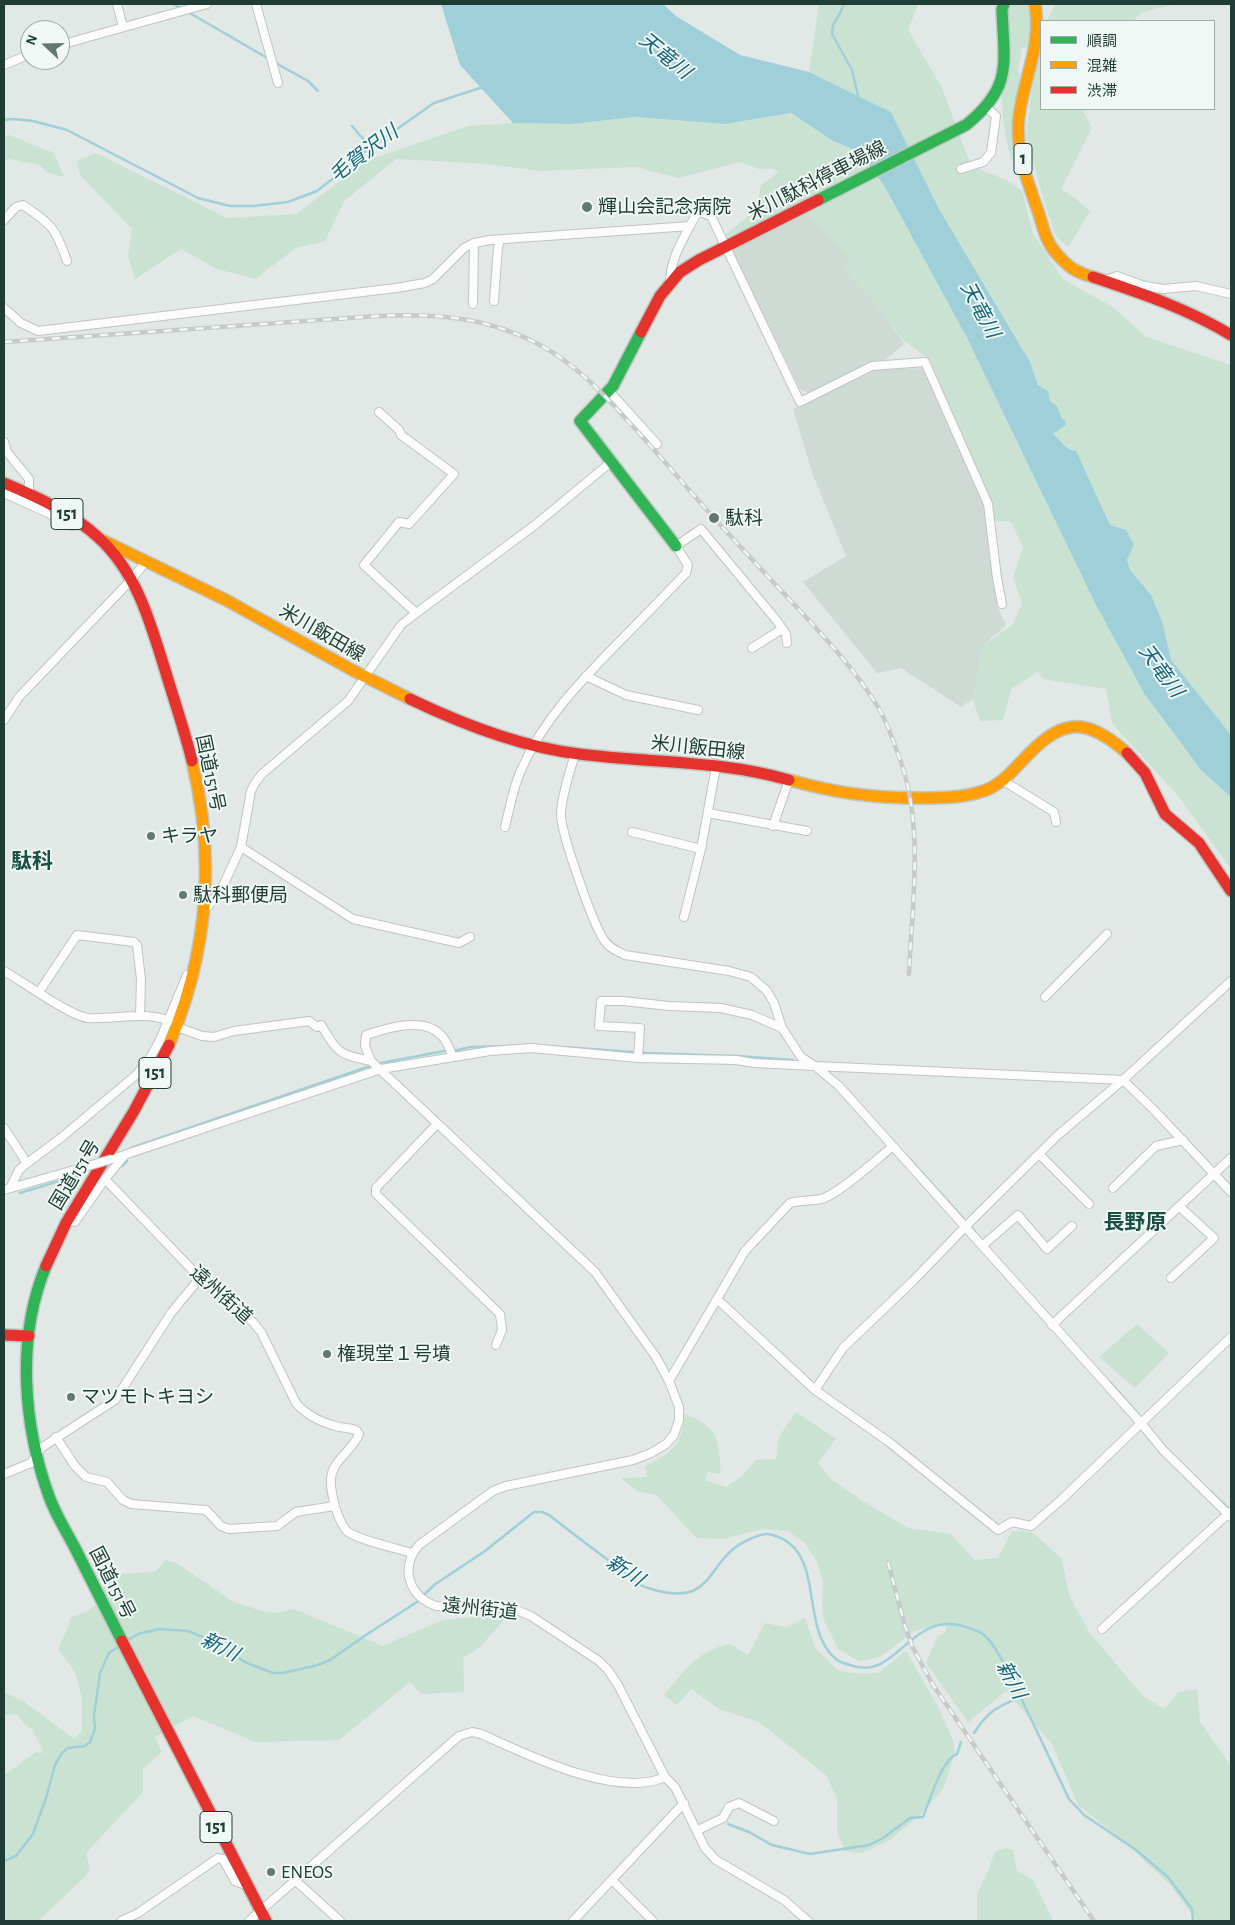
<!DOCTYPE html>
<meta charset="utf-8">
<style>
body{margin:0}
#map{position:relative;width:1235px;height:1925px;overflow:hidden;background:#e2e8e5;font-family:"Alegreya Sans","Noto Sans JP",sans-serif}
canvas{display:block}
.frame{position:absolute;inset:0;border:5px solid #1f3c35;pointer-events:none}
.legend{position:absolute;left:1040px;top:20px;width:175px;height:90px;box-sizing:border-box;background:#eff8f4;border:1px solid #9cada8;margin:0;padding:6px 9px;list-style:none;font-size:15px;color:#1f3c35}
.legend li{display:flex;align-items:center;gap:10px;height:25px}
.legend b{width:25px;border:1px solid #9cada8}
.north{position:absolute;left:20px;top:20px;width:50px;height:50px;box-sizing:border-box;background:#eff8f4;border:1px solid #9cada8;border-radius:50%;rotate:291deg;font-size:14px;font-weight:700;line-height:20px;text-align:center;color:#1f3c35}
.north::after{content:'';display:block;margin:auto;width:18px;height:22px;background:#637873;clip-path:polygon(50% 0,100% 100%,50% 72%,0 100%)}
</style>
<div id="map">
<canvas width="1235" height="1925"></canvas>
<div class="frame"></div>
<ul class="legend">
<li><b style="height:6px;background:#30b455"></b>順調</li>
<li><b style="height:6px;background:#ff9f0a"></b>混雑</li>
<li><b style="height:6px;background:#e5322d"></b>渋滞</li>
</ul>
<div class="north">N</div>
</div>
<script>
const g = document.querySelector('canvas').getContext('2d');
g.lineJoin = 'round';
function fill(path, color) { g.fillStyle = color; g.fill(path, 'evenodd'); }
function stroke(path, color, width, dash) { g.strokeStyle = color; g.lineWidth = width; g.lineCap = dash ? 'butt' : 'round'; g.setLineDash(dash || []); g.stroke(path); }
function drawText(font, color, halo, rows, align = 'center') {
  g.font = font + ' "Alegreya Sans","Noto Sans JP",sans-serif'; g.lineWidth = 4; g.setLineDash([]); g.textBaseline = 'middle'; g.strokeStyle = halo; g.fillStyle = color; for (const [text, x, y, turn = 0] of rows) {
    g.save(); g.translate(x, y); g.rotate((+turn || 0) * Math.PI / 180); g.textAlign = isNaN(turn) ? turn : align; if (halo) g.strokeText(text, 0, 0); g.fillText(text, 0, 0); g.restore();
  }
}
fill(new Path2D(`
 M805,212L852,261L844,268L884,313L904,344L884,361L877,360L864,363L860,368L808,393L800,389L733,252L735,246Z
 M924,368L984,503L997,606L1006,625L982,647L973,699L961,707L901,668L877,673L803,582L846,556L813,475L793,409L875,370Z`), '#cfdad5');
fill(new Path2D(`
 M819,4H918L908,30L942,88L971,166L1006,180L1022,190L1033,234L1063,279L1114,308L1146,337L1231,365V735L1170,660L1162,621L1151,595L1130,570L1127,560L1134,545L1126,530L1110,525L1076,452C1064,450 1061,439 1053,433L1061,429C1063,417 1060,408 1050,401L1048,391L1038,385L1030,362L939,209L891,112L809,72Z
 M1014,4H1025L1031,9L1029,48L1022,47L1018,72L1021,74C1012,110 1010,132 1019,168L1016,169C995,125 1003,63 1005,16L1008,7Z
 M1055,4H1174L1141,13L1133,21H1047Z
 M1041,48V109H1084L1083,111L1092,128L1061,189L1075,198L1090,211L1068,247L1056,236L1047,211L1026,137L1031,93Z
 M791,113L833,141L860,152L885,187L967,338L1095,603L1144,692L1201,770L1231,797V869L1179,797L1112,723L1106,689L1043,679L1038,672L1011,689L1003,720L980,721L973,699L982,647L1013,624L1022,604L1013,577L1023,548L1011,522L990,520L989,503L930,360L902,339L884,313L844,268L851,261L805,212L803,204L727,237L726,234L756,210L761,185L778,173L775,169H759L741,162L678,178L636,167L539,171L489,164L396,159L344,201L325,241L296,248L255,279L217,269L181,249L135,279L128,257L132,229L80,175L77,161L96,153L227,218L296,214L368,160L468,126L513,123L571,124L635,117L725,124Z
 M9,135L54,153L64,177L46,172L40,165L9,159L4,160V136Z
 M1137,1324L1169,1353L1135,1388L1099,1357Z
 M796,1412L836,1439L818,1463L831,1479L864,1502L908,1528L951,1534L974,1560L998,1558L1012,1531L1032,1532L1062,1559L1069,1595L1089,1632L1143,1696L1164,1709L1179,1692L1197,1689L1200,1722L1231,1766V1921H1197L1171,1886L1127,1844L1078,1805L1052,1744L1006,1691L968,1722L926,1663L937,1637L946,1632V1622L914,1631L880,1657L859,1661L838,1649L824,1621L822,1605L823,1581L817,1562L805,1543L788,1531L762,1529L724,1539L696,1538L657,1495L637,1491L621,1478L647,1477L645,1466C675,1450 680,1448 685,1414C720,1428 718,1439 721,1474L708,1472L705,1480L726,1487L741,1477L756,1460L776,1459L779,1437Z
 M166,1560L178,1564L232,1601L261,1611L277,1613L294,1609L383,1646L442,1620L509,1614L480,1647L463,1658L464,1692L421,1694L410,1682L339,1740L255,1742L193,1716L155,1737L162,1752L143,1769V1792L86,1853L90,1870L85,1877L38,1921H4V1775L36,1752L44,1753L32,1729L24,1724L17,1714L4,1715V1692L23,1701L74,1739L82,1731V1698L75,1672L59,1650C61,1637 69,1631 70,1618L88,1611L101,1601L103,1589L117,1574L155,1572Z
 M805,1618L815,1648L837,1670L852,1673H878L906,1651L936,1703L953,1740L955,1753L950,1769L943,1789L922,1813L890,1840L861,1853L845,1851L837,1832V1799L827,1776L759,1722L719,1709L691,1689L677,1705L664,1695C683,1672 698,1650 730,1644L748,1655L765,1623L786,1627Z
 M1006,1848L1013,1850L1017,1871L1033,1880L1053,1921H977V1894L989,1869L995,1851Z`), '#cae2d2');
fill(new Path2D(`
 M441,4H663L676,16L740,55L809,72L891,112L939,209L1030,362L1038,385L1048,391L1050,401L1057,406L1062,419L1065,420L1066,425L1053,434C1062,440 1064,450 1076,451L1110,525L1126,530L1134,545L1127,560L1130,570L1151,595L1162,621L1171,660L1231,735V797L1201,770L1144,693L1095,603L967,338L885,187L860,152L833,141L791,113L725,124L635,117L571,124L513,123L460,65Z`), '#9fcfd9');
stroke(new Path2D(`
 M173,4L183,9
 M844,4L840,13L833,25L832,34L852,70L859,100
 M188,12L269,59
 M274,62L308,81L318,91
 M4,120L13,119L33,121L67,130L198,198L230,206H254L288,202L317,191L340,173L356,158L434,103L483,87
 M352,126L370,147
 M564,1047L632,1052
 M453,1051L471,1047L514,1046
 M643,1053L737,1056L793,1060
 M381,1063L444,1051
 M131,1148L373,1065
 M907,1156L964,1219
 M122,1166L127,1161
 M20,1193L85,1173
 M972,1228L982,1240
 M1109,1381L1141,1417
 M1209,1490L1229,1509
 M128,1640L138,1634L159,1629L188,1631L210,1640L247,1663L273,1673H283L318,1665L330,1660L369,1633L417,1602L434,1585L485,1551L534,1512H542L549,1515C572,1533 596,1551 620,1569C627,1574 636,1584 645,1587C719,1612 702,1559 750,1539C756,1537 762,1533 768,1534C829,1545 797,1628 836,1659C839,1662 846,1664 850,1665C896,1683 909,1611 963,1626C969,1628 979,1631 984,1635C997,1645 1014,1683 1021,1698C1037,1732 1053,1766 1069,1799L1084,1815L1136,1850L1168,1877L1192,1909L1193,1921
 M974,1733C989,1710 996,1708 1020,1697
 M728,1824L749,1832L772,1845L810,1854L869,1845L883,1838L910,1818L923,1817C930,1801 941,1760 957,1754L961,1742
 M4,1861L16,1856L33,1834L46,1798L55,1765L62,1753L68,1748L85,1746L90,1742L95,1729L94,1716L100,1673L109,1653L120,1646`), '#9fcfd9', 2.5);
const street = new Path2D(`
 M117,4L123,27
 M256,4L278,83
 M60,45L207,4
 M4,65L30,54
 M961,169L983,162L991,153L996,116L987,108
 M4,220L16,207L23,205C52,225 55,227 67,261
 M1105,280L1117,276L1145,286L1164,289L1196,286L1231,294
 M670,283C670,262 680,244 690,226
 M494,301L498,247L500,240
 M473,304L474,243
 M4,308L21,323L38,331L396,288L425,283L433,279L464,248L474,243L490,240L690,226L698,211L711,216L800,402L872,366L925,362L988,504L997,578L1002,604
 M609,391L657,444
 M379,412L399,430L401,435L454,474L409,524L399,522L364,565L416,613
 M4,442L7,452L29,479V493
 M4,493L48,513L71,526L81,525
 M752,648L782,629
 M586,676L626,695L698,710
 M4,720L19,697L132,579L147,560
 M575,753C570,773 562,793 561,813C560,831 593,924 604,940C609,948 617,951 625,955L729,971L751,977L767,991L774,1003L782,1028L801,1057L815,1066L839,1086L1141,1423L1163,1450L1231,1517
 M1002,780L1054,812L1056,822
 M708,813L807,831
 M773,826L789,780
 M505,827C510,807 513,787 522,768C543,720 580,682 617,644C640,621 663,597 686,573L688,565L676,546L701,529L777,621L786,634L787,643
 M632,832L701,849
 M241,847L353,919L459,943L470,937
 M206,909L221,890L241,847L251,791L255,783L262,774L348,701L401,625L411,617L535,525L611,462
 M684,917L701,849L716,767
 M4,971C22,981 70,1016 88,1018C118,1020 143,1010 173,1022
 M39,992L77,935L134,942L137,945L141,979L140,1015
 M1045,997L1107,934
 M177,1027L202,1036L214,1037L234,1031L309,1021L317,1027L321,1025C339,1054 338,1054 371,1061L595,1272L656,1357L669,1381L679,1407V1420L674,1435L666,1444L651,1453L633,1460L506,1486L493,1491L419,1545C400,1567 408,1596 436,1606L507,1608L519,1611L531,1616L599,1661L608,1670L618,1685L665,1777L675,1787L705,1848L716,1860L784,1900L808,1921
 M638,1058L640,1028L599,1026L601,1001H623L669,1006L721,1008L752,1015L782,1028
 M371,1061L365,1046L366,1035C388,1028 424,1016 442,1036C447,1041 450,1050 453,1057
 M437,1124L376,1188V1194L500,1314L502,1330L496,1345
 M4,1128L23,1157L26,1164
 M1039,1154L1089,1204
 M112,1159L381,1069L490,1051L531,1048L638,1058L736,1060L754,1063L815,1066L1123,1080L1154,1110L1231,1192
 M105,1179L200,1278L253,1322L261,1332L296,1403C307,1416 323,1423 339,1427C345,1428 350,1428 356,1430L359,1434C356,1445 340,1456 334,1468C329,1478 331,1488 333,1498C335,1508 340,1522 346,1530C353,1539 399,1549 412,1553
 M10,1188L19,1170L26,1164L62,1137L136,1075L150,1058L160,1040L187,975
 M1113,1188L1156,1146L1183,1140
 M4,1190L88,1166
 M69,1221L75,1222L105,1179L124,1156
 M982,1246L1018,1215L1047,1249L1072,1226
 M1171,1278L1214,1238L1180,1207
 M717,1299L815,1390L889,1442L998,1530L1012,1522L1031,1526L1062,1499L1231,1337
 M1052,1325L1231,1158
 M669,1381L745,1251L790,1203C800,1200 811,1201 821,1199C838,1195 877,1159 892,1147
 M815,1390L843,1348L913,1281L965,1227L1058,1135L1123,1080L1231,981
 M56,1437L75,1466L86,1477L107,1482L123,1500L131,1504L206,1510L221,1526L229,1529L277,1526L296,1512L334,1506
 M4,1474L31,1463L41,1448L115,1400L171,1313L200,1278
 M1102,1629L1230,1512
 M698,1830L723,1818L729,1807L739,1803L774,1821
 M612,1880L653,1921
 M296,1881L340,1921
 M121,1921L138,1913L218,1858L223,1859L235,1881L246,1885
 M249,1921L459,1736L472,1732L481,1734C528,1755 616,1799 665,1777
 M573,1921L684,1803`);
const fast = new Path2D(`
 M818,200L966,125C1013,87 1004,64 1002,9L1004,4
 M641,332L613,386L580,421L676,546
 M46,1266C16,1338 23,1426 50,1499C56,1515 66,1531 74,1546C90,1578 106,1609 122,1641`);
const slow = new Path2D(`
 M1035,4C1042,47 1024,76 1019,117C1015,150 1028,183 1039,214C1043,227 1046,242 1056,253C1068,267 1075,272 1093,277
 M104,541L226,600L354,671L410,699
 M789,780C836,793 871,798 920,798C939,798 961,798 980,792C997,788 1010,774 1022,761C1060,720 1083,714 1127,753
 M169,1045C208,953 216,859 192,761`);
const jam = new Path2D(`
 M1093,277C1141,293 1188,309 1231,335
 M641,332L660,296L680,272L699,260L818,200
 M4,483C38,497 72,513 99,538C138,574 151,625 166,673C175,703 185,732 192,761
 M410,699C462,724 521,747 579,754C649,763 720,760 789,780
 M1127,753L1145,773L1165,814L1199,843L1231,891
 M46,1266L66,1223L134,1111L169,1045
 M4,1335L29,1336
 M122,1641L266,1921`);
stroke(street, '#bfc5c2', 10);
stroke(fast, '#bdc6c3', 14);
stroke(slow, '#bdc6c3', 14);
stroke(jam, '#bdc6c3', 14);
stroke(street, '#fbfcfb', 8);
stroke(fast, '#30b455', 11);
stroke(slow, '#ff9f0a', 11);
stroke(jam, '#e5322d', 11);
const rail = new Path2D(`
 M4,342L378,316C434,313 487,317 538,344C573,362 601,391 627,420C657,452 685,486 714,518C744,551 774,583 804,615C831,644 857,673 878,707C886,721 893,739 898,754C925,823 912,902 909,974
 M888,1562L905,1626L913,1648L933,1685L1094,1921`);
stroke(rail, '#c6cac9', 4.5);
stroke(rail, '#eff8f4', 2.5, [8]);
const streetBridge = new Path2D(`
 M88,1166L112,1159`);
stroke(streetBridge, '#bfc5c2', 10, []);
stroke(streetBridge, '#fbfcfb', 8);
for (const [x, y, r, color] of [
 [587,207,6,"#637873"],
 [714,518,6,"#637873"],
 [151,836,5,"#637873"],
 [183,895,5,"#637873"],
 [327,1354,5,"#637873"],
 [71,1397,5,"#637873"],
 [271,1872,5,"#637873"]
]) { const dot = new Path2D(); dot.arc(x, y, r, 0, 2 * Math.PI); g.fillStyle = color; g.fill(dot); stroke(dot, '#eff8f4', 2); }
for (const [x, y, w] of [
 [1023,159,18],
 [67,514,32],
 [155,1073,32],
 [216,1827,32]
]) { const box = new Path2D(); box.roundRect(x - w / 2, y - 15.5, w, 31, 4); g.fillStyle = '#eff8f4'; g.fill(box); stroke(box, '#1f3c35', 1); }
drawText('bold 18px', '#1f3c35', null, [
 ["1",1023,159],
 ["151",67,514],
 ["151",155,1073],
 ["151",216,1827]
]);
drawText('19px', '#1f3c35', '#eff8f4', [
 ["米川駄科停車場線",817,181,-27],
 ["米川飯田線",322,633,30],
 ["米川飯田線",698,748,6],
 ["国道151号",210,773,78],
 ["国道151号",75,1175,-59],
 ["遠州街道",221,1295,42],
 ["国道151号",112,1583,63],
 ["遠州街道",480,1609,6]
]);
drawText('19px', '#1f3c35', '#eff8f4', [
 ["輝山会記念病院",598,207],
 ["駄科",725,518],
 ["キラヤ",161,836],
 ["駄科郵便局",193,895],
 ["権現堂１号墳",337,1354],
 ["マツモトキヨシ",81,1397],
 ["ENEOS",281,1872]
], 'left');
drawText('italic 20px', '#16657b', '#eff8f4', [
 ["天竜川",665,56,39],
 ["毛賀沢川",364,154,-37],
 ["天竜川",980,310,62],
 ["天竜川",1161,671,54],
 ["新川",625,1571,33],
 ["新川",220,1647,26],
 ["新川",1011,1680,62]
]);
drawText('bold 21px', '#1a4f44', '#eff8f4', [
 ["駄科",32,862],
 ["長野原",1135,1223]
]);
</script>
